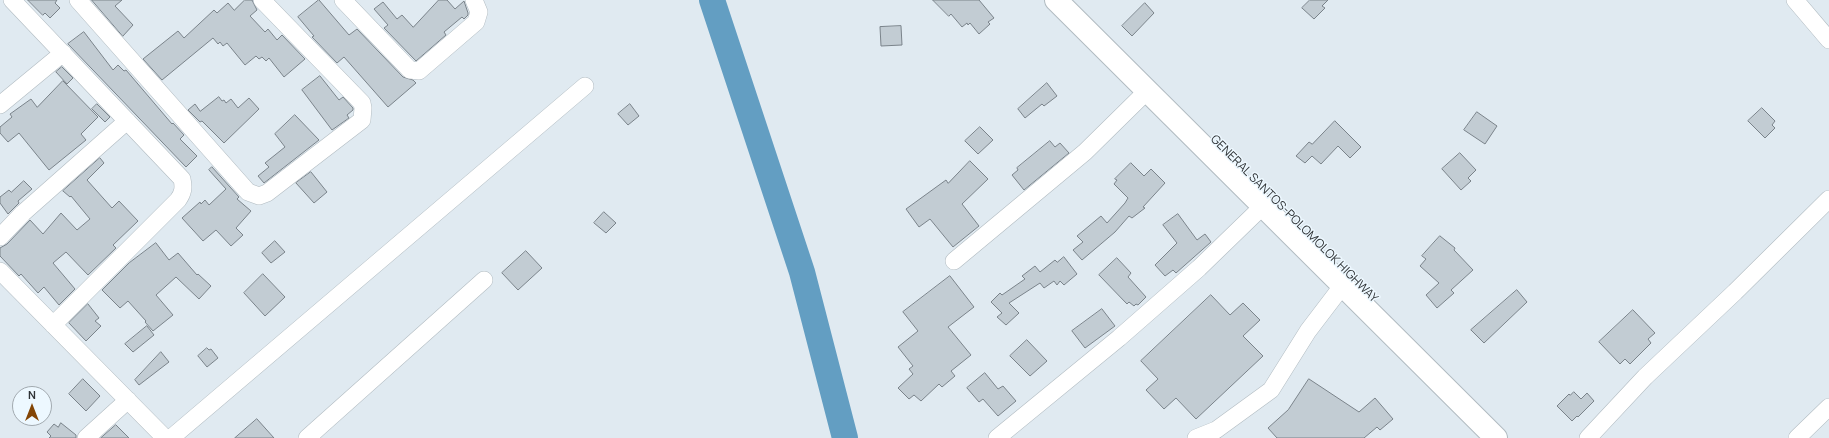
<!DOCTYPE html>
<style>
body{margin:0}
#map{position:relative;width:1829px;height:438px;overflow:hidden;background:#e0eaf1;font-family:Manrope,sans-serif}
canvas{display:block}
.north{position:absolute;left:12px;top:386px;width:40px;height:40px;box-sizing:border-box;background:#edf8ff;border:1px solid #a1a9af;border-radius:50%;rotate:0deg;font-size:11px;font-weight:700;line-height:16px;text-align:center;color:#2f3336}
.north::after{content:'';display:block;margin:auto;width:14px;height:18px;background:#834505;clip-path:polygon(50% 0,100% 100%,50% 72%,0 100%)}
</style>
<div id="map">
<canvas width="1829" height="438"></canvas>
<div class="north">N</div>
</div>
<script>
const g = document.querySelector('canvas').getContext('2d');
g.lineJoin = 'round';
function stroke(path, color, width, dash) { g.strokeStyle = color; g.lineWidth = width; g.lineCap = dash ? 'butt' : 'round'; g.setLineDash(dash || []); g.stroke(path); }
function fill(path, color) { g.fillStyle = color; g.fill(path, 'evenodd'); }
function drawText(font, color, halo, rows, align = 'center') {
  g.font = font + ' Manrope,sans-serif'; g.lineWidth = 3; g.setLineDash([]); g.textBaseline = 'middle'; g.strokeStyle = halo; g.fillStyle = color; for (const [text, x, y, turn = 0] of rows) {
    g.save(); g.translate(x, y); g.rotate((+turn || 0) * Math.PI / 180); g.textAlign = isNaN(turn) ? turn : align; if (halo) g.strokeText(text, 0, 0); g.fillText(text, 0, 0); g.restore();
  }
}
stroke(new Path2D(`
 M712,0L802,272L845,438`), '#639ec2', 26);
const building = new Path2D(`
 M28,0H57L55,3L60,8L50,18L45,13L43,15Z
 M92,0H122L115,6L133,25L123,36Z
 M245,0H252L257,10L250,16L265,32L268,29L277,40L282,35L305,59L284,77L269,58L266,61L262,57L259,59L256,56L245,65L227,43L223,46L220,42L218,44L213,38L162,80L143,59L178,31L184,38L214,10L217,13L228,3L234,10Z
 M319,0L349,35L357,29L403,77L413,80L416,83L388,107L344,57L337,63L312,37L314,36L298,17Z
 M439,0H447L455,9L464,1L468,13V15L464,19L462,17L444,32L446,35L416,61L384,28L388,25L374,9L383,2L397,19L402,15L413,27Z
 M933,0H979L994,18L988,22L990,24L979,34L970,23L968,25L967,23L962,27L951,14L949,16Z
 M1310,0H1328L1322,6L1325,8L1314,19L1302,8Z
 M1145,3L1154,13L1132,36L1122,26Z
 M901,26L902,45L881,46L880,27Z
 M84,32L113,70L118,65L124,71L126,70L172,124L173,123L184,135L180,139L197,156L186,167L68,44Z
 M62,67L73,78L67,84L56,72Z
 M320,76L339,100L343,97L353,108V110L347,115L349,118L332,130L302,90Z
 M63,81L98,117L81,134L86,140L49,170L19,133L8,142L0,133V127L12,117L10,114L31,99L37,107Z
 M1047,83L1057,96L1044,106L1042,104L1025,118L1018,109Z
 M219,97L222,101L224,100L226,103L231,99L238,108L249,98L259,109L224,143L202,121L200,122L188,110L195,104L200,111Z
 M97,104L110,117L105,122L92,109Z
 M630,104L639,116L628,125L618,114Z
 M1762,108L1775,121L1772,125L1775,128L1765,138L1748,121Z
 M1477,112L1497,126L1485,144L1464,130Z
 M295,115L319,140L264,183L258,176L269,167L265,163L285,147L275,134Z
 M1335,121L1361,147L1350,158L1338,146L1321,164L1312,156L1305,163L1296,156L1309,142L1312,144Z
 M980,127L993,140L978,154L965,141Z
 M1050,141L1055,147L1060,143L1069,153L1024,190L1012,175L1018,170L1017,168Z
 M1460,153L1476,170L1468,178L1471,181L1461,190L1442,169Z
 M100,158L104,163L87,180L112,208L119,201L138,221L113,245L116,248L88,275L66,252L53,263L75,289L59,305L44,287L38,293L21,274L19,276L0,256V248L7,244L30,220L43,234L61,213L77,230L90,219L71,196L70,197L63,191Z
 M970,161L988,179L962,204L979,226L953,247L930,219L919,227L906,209L946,180L948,183Z
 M1131,163L1144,176L1151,169L1165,183L1143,207L1145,208L1132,218L1129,216L1115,232L1082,260L1073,250L1083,242L1077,236L1101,216L1107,223L1125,203L1128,198L1114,184L1117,180L1115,179Z
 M212,167L239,197L237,199L251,211L236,228L243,235L231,246L216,230L203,241L182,218L200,202L201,204L205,200L209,205L226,189L209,170Z
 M311,172L327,192L314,203L296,183Z
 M24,181L32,189L18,201L19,203L8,214L0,203V197L9,190L11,192Z
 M604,212L616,223L606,233L594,223Z
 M1178,214L1197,240L1205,234L1211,242L1176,273L1173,270L1165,276L1155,265L1177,243L1163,225Z
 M1440,236L1455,248L1454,250L1473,270L1451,290L1454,293L1437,308L1426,295L1439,283L1420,266L1426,259L1422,256Z
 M275,241L285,252L271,263L262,253Z
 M156,243L169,260L178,253L197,275L198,274L211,286L199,299L176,277L156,295L173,315L153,331L145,322L146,321L128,301L120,308L102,290L129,263Z
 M526,251L542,268L518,290L502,273Z
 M1064,257L1077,274L1064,285L1060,281L1057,285L1054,281L1044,288L1040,283L1009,303L1019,313L1006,325L997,317L1002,313L991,302L1000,293L1002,295L1025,279L1022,276L1035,266L1040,272L1055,260L1057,262Z
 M1117,258L1131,273L1128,277L1146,297L1138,305L1136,304L1134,306L1129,302L1127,304L1099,275Z
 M263,274L285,297L265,316L244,293Z
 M950,276L974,307L948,327L971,355L951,371L955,376L942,387L939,384L921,401L914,395L909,399L898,388L913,374L909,369L913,366L898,347L918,331L903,312Z
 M1517,290L1527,302L1484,343L1471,330Z
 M1211,295L1230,315L1243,303L1260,320L1243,336L1263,356L1196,419L1176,398L1164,409L1146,390L1158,379L1141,361Z
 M88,304L99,318L95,321L101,326L86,341L69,323Z
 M1102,309L1115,326L1085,348L1072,331Z
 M1633,310L1655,333L1648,339L1651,343L1630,364L1625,359L1620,364L1599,342Z
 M147,326L154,335L133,352L125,344Z
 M1027,340L1047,361L1030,376L1010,356Z
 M207,348L209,350L211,349L218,358L207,367L198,356Z
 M161,352L169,362L139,385L135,380Z
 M985,373L998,389L1003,386L1016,401L998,416L983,399L979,402L967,388Z
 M83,379L100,396L86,411L69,394Z
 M1309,379L1359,412L1375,398L1393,419L1380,430L1377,427L1364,438H1277L1268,428L1288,410Z
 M1574,392L1581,399L1587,393L1594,401L1578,417L1577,416L1572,421L1557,406L1569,394L1570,395Z
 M257,419L274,438H235Z
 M61,423L76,435V438H49L51,436L47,432L54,424L58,427Z
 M116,425L129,438H101Z`);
fill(building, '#c2ccd3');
stroke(building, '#7a838a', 1);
const minor = new Path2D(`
 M12,0L182,179C184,188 183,193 178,200L53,325
 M78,0L248,192L259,196L267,193L362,120L363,108L362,103L262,0
 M343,0L410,70L419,71L476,22L479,12L474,0
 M1795,0L1829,40
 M0,105L63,53
 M0,237L23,213L127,121
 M954,261L1085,152L1147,91
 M0,271L165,438
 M86,438L128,400
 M171,438L585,86
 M307,438L484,280
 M997,438L1119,338L1199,268L1263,206
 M1196,438L1216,430L1271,390L1308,331L1343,285
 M1588,438L1645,377L1735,292L1829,199
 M1797,438L1829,407`);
const highway = new Path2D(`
 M1056,0L1496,438`);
stroke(minor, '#b1bbc1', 18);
stroke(highway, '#b1bbc1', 24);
stroke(minor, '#fff', 17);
stroke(highway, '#fff', 22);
drawText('12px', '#2f3336', '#edf8ff', [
 ["GENERAL SANTOS-POLOMOLOK HIGHWAY",1294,219,45]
]);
</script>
